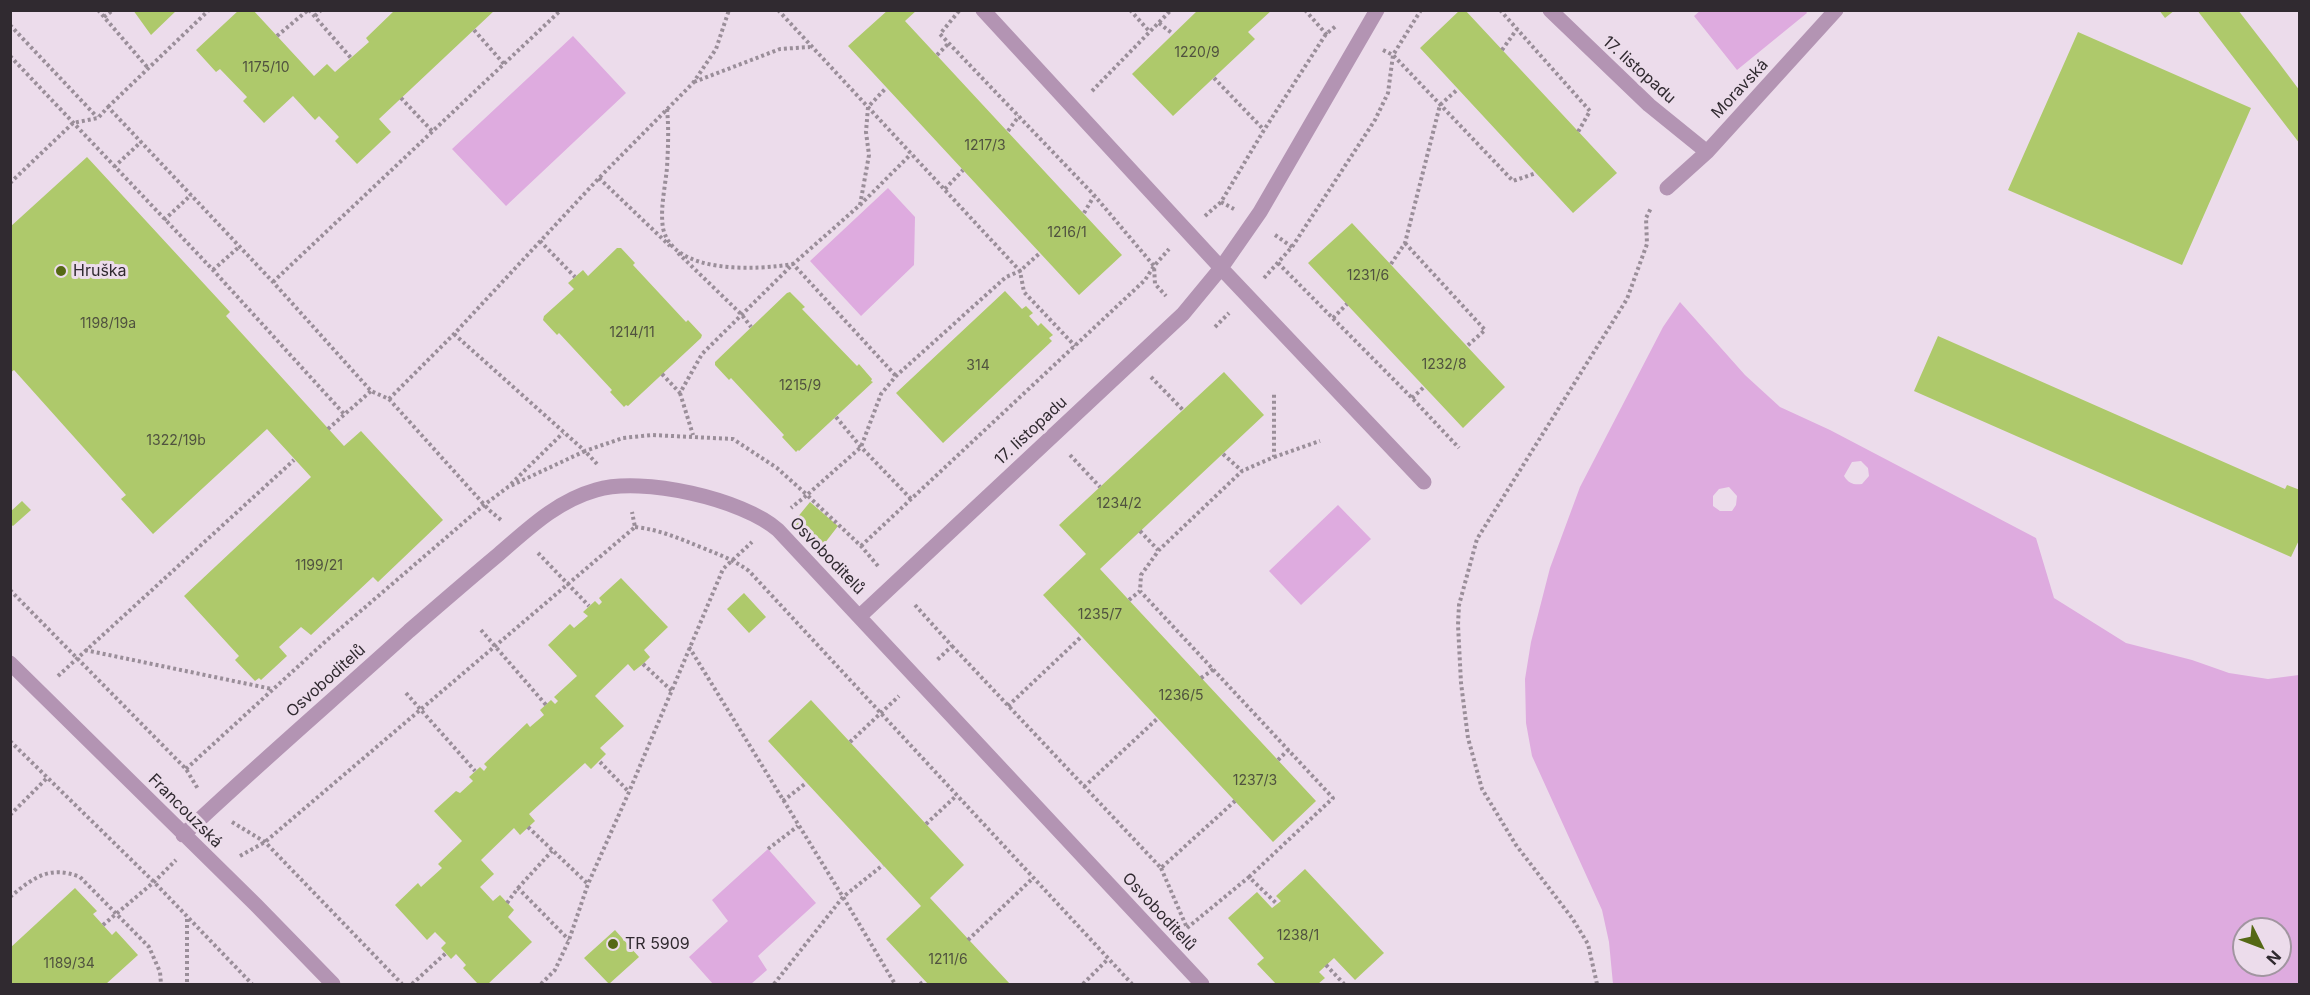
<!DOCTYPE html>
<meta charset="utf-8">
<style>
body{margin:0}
#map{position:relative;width:2310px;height:995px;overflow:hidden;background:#ecdceb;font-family:Inter,sans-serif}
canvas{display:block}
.frame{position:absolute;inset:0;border:12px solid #302a30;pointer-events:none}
.north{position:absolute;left:2232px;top:917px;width:60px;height:60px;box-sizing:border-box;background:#ecdceb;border:2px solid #a195a0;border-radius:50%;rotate:132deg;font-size:16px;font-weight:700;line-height:24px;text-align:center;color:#302a30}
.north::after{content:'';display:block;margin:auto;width:21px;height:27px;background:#556815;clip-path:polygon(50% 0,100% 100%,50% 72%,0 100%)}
</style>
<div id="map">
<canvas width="2310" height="995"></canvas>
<div class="frame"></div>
<div class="north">N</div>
</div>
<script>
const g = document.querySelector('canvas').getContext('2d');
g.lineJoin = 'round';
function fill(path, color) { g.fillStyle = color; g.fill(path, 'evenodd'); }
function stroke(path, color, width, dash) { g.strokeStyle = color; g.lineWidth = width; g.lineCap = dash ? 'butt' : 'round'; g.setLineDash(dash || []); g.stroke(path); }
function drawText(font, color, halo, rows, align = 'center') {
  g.font = font + ' Inter,sans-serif'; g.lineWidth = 6; g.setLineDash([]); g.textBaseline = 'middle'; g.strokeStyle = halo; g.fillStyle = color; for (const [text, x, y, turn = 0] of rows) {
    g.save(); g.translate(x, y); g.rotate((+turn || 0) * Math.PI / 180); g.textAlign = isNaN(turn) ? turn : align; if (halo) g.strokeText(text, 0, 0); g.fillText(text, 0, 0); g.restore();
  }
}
fill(new Path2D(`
 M1701,10H1805L1807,13L1737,70L1694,16Z
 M573,36L626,93L506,206L452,149Z
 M888,188L915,217L914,265L861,316L810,261Z
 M1680,302L1745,375L1780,407L1830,430L2036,538L2054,598L2126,643L2192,660L2229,673L2268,679L2299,675V984H1613L1609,942L1602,910L1532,756L1526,723L1525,679L1531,642L1550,568L1580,487L1663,327ZM1861,461L1868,468L1869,476L1862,484C1854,485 1849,484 1844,476L1852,462ZM1729,487L1737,496L1736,505L1732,511H1720L1713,506V496L1719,489ZM2244,929H2280V965H2244Z
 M1338,505L1371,539L1301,605L1269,571Z
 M768,849L816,903L758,956L767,970L751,984H713L689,957L728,921L712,900Z`), '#deabdf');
fill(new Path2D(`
 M133,10H177L151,35Z
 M239,10H253L314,76L327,64L335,72L369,42L366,38L395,10H495L379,119L391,132L357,164L335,141L339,137L319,116L315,120L293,96L264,123L243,101L247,97L220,69L216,72L196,50Z
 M888,10H917L905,21L1122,255L1079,295L848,46Z
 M1198,10H1272L1248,32L1255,39L1173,116L1132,74Z
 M1460,10H1465L1617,173L1573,213L1420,48Z
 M2159,10H2175L2165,18Z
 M2197,10H2238L2279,63L2300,91V144Z
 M2078,32L2251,108L2182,265L2008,190Z
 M87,157L230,312L226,316L344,446L361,431L443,520L378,582L373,577L311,635L301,627L279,647L287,656L261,680L259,678L255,681L235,660L239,656L184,596L311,477L267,429L153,534L121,499L126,495L14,370L10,373V227Z
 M1352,223L1505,387L1463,428L1308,263Z
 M617,248H621L635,263L633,265L686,322L688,320L702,335L701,338L628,406L626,405L624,407L610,392L612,390L559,333L557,335L543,320L544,316L574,289L568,283L575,277L583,270L588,276Z
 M1005,291L1022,309L1026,306L1033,313L1029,316L1038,326L1041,323L1053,335L1049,338L1052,341L943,443L896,393Z
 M790,292L805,307L802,309L857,366L859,364L872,379L871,381L873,382L799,451L798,450L796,452L782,437L784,435L731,378L729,380L715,365V362L787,293Z
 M1938,336L2285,489L2287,485L2300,490V538L2291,557L1914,391Z
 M1224,372L1264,415L1100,569L1316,801L1273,842L1043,595L1086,554L1059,525Z
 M22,501L31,510L13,526L10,524V512Z
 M810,502L838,526L821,548L792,524Z
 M621,578L668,627L644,650L650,657L643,664L634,671L628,664L595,696L624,726L600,748L606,754L591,769L585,763L529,814L535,821L520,835L514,828L481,860L494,874L480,887L493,901L500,895L514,910L508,917L532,942L488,984H478L463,968L466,965L456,954L451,959L441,948L446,943L435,932L427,940L395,905L418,883L421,887L442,868L438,864L462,841L434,811L456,791L460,793L473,781L469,777L480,767L484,771L487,767L484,764L527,723L530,727L544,715L540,710L551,700L555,704L558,701L554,697L577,676L548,645L570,624L574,628L588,616L583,612L595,601L599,605L602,602L599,598Z
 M744,593L766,617L749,633L727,609Z
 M811,700L964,865L930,898L1010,984H928L886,939L921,906L768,741Z
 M1305,869L1384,953L1355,980L1334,958L1319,972L1325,978L1318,984H1276L1257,964L1264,958L1228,918L1257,892L1272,908L1281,901L1276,896Z
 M75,888L97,911L93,914L112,935L116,931L138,955L106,984H10V948Z
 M615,930L639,957L609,984L584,958Z`), '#aec96b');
stroke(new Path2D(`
 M98,10L148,68
 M309,10L351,58
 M778,10L1020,271L1024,292L1075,346
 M1130,10L1150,32
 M1305,10L1327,35
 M1500,10L1590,111L1578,132
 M959,11L940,34L1094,195L1154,266L1155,284L1166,296
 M315,16L321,10
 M104,17L113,10
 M1159,23L1173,34
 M10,25L97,117
 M474,30L504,64
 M277,36L308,10
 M1383,50L1393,55L1513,181L1536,173
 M1502,50L1517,29
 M937,55L948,44
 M10,56L213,270L345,415
 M1214,78L1264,130
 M694,82L780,49L810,47
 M1092,91L1171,10
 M401,98L433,132
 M108,107L209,10
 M667,109C669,129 668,148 667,168C665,188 660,209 663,228C673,275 758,270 793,264L896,376
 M1008,131L1019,116
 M114,167L141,142
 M599,178L670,246
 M10,183L73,123L98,118L108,107L273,282L371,391L389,399L489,510L501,520
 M945,189L963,170
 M1221,202L1234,209
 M860,205L869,155L866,132L868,107L886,88
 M1084,213L1094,196
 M1205,216L1221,202L1264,130L1326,34L1336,26
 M164,220L191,195
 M1275,235L1292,247
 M540,241L575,277
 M1405,243L1485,330L1467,346
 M678,253L742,315L751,327
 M1278,263L1412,398L1459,448
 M1391,264L1405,243L1440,105L1458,89
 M213,270L239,247
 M1264,278L1292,247L1375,120L1388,93L1393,55L1421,10
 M273,282L561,10
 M1333,318L1347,304
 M1215,327L1229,313
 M454,334L585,451L623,438L652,435L733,439L777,468L807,495L791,508
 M662,374L680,393L702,354L793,264L860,205L911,154
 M1151,377L1183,410
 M680,393L693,435
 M1412,398L1424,387
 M389,399L454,334L599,178L693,83L716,49L729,10
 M836,417L861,447L912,500
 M328,429L371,391
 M1223,454L1242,471
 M1070,455L1100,487
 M1274,457L1320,441
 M511,484L563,433
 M635,527C661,530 678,538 703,548C720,555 734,560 749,571L1132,984
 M1140,531L1158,550
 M861,546L1145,280L1154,266L1169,249
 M538,553L589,606
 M878,566L861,546L807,495L861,447L881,394L896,376L1006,277L1020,271L1040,253
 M10,590L186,769L198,789
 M1129,600L1140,591
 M915,605L952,646L936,661
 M481,630L546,705
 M952,646L1161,868L1235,801
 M689,647L843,897L895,984
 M85,650L272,689
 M643,664L672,691
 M58,676L294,460
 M1201,678L1214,669
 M406,693L475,771
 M1008,706L1081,637
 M10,741L154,882L252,984
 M850,742L899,696
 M1278,760L1289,749
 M600,762L629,792
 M186,769L327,640L484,505L508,487L585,451L597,464
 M1084,787L1158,718
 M783,801L806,783
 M10,815L47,778
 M232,822L265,842L402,984
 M926,824L956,796
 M528,827L588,884
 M768,849L798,826
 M240,856L265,842L635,527L632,512
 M1161,868L1187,928
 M1249,877L1333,798L1140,591L1141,575L1159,550L1242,471L1274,457V393
 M518,888L552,851
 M10,897C34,877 50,865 80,877L149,947L160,972L161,984
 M507,903L518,888L569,940
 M187,919V984
 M103,925L154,882L176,860
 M1187,928L1249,877L1277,904
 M968,940L1033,878
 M1326,965L1344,984
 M412,984L446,953
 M541,984L555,970L569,940L588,884L629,792L723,569L752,542
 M774,984L843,897L883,865
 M920,984L925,981
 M1083,984L1108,959
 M1597,984L1588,944L1572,918L1516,845L1482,789L1468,738L1461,683L1458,625L1459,605L1477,539L1627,299L1647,244L1646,218L1651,208`), '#9a8e99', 4, [3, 3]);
stroke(new Path2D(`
 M983,10L1221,268L1424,482
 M1550,10L1649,105L1707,152
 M1667,188L1707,152L1836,10
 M860,616L1183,314L1221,268L1260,212L1377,10
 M10,663L256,905L333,984
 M183,835C257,765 334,699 409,631C439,605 469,579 499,554C529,528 557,501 596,490C642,476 743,499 778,530L1202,984`), '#b394b3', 15);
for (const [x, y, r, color] of [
 [61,271,6,"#556815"],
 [613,944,6,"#556815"]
]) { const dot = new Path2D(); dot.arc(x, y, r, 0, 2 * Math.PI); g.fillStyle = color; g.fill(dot); stroke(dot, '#ecdceb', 2); }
drawText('14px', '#50523f', null, [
 ["1220/9",1197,53],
 ["1175/10",266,68],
 ["1217/3",985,146],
 ["1216/1",1067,233],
 ["1231/6",1368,276],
 ["1198/19a",108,324],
 ["1214/11",632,333],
 ["1232/8",1444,365],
 ["314",978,366],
 ["1215/9",800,386],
 ["1322/19b",176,441],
 ["1234/2",1119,504],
 ["1199/21",319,566],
 ["1235/7",1100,615],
 ["1236/5",1181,696],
 ["1237/3",1255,781],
 ["1238/1",1298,936],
 ["1211/6",948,960],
 ["1189/34",69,964]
]);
drawText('16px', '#302a30', '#ecdceb', [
 ["17. listopadu",1639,70,42],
 ["Moravská",1740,89,-47],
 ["17. listopadu",1031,431,-43],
 ["Osvoboditelů",827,556,46],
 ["Osvoboditelů",326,681,-42],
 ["Francouzská",185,811,45],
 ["Osvoboditelů",1159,912,47]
]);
drawText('16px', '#302a30', '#ecdceb', [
 ["Hruška",73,271],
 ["TR 5909",625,944]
], 'left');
</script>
